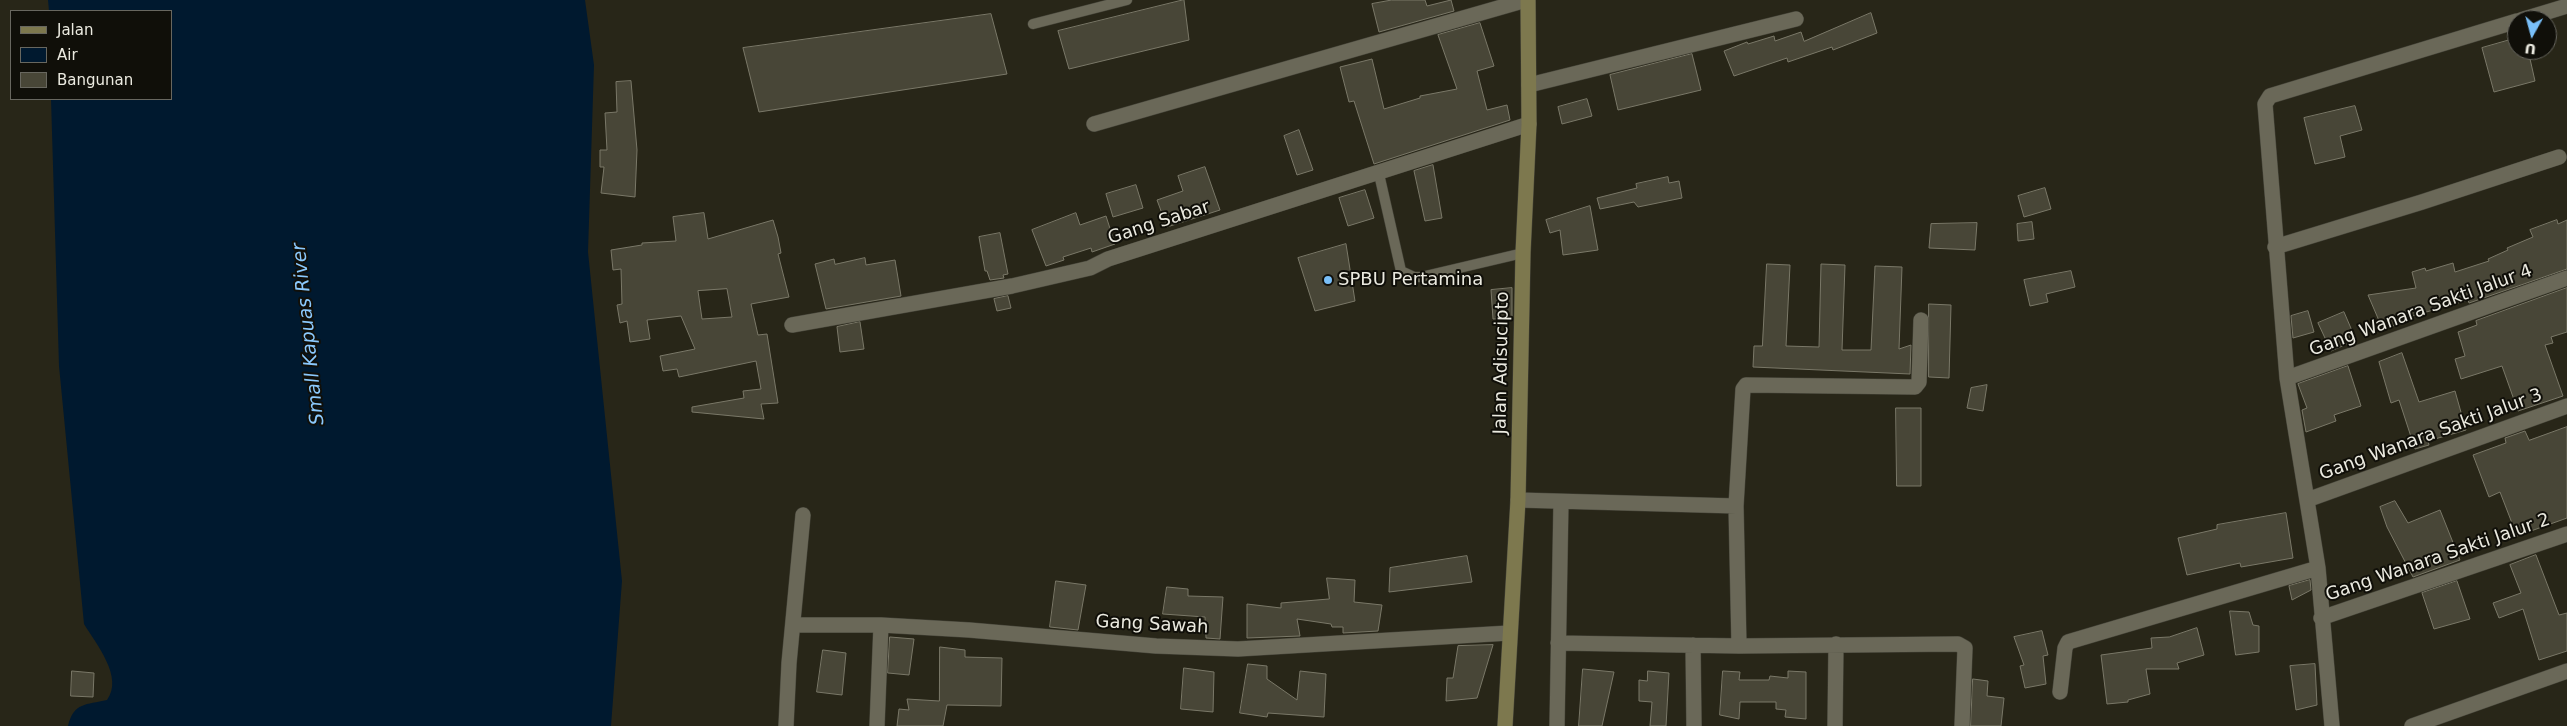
<!DOCTYPE html>
<style>
body{margin:0}
#map{position:relative;width:2567px;height:726px;overflow:hidden;background:#282618;font-family:"DejaVu Sans",sans-serif}
canvas{display:block}
.legend{position:absolute;left:10px;top:10px;width:162px;height:90px;box-sizing:border-box;background:#100f09;border:1px solid #68675f;margin:0;padding:6px 9px;list-style:none;font-size:15px;color:#ebeae0}
.legend li{display:flex;align-items:center;gap:10px;height:25px}
.legend b{width:25px;border:1px solid #68675f}
.north{position:absolute;left:2507px;top:10px;width:50px;height:50px;box-sizing:border-box;background:#100f09;border:1px solid #68675f;border-radius:50%;rotate:187deg;font-size:14px;font-weight:700;line-height:20px;text-align:center;color:#ebeae0}
.north::after{content:'';display:block;margin:auto;width:18px;height:22px;background:#79bff8;clip-path:polygon(50% 0,100% 100%,50% 72%,0 100%)}
</style>
<div id="map">
<canvas width="2567" height="726"></canvas>
<ul class="legend">
<li><b style="height:6px;background:#7d784e"></b>Jalan</li>
<li><b style="height:14px;background:#00192f"></b>Air</li>
<li><b style="height:14px;background:#484637"></b>Bangunan</li>
</ul>
<div class="north">U</div>
</div>
<script>
const g = document.querySelector('canvas').getContext('2d');
g.lineJoin = 'round';
function fill(path, color) { g.fillStyle = color; g.fill(path, 'evenodd'); }
function stroke(path, color, width, dash) { g.strokeStyle = color; g.lineWidth = width; g.lineCap = dash ? 'butt' : 'round'; g.setLineDash(dash || []); g.stroke(path); }
function drawText(font, color, halo, rows, align = 'center') {
  g.font = font + ' "DejaVu Sans",sans-serif'; g.lineWidth = 4; g.setLineDash([]); g.textBaseline = 'middle'; g.strokeStyle = halo; g.fillStyle = color; for (const [text, x, y, turn = 0] of rows) {
    g.save(); g.translate(x, y); g.rotate((+turn || 0) * Math.PI / 180); g.textAlign = isNaN(turn) ? turn : align; if (halo) g.strokeText(text, 0, 0); g.fillText(text, 0, 0); g.restore();
  }
}
fill(new Path2D(`
 M48,0H585L594,65L588,252L622,581L611,726H68C74,702 86,705 107,700C124,677 96,644 84,624L59,366L51,99H171V11H49Z`), '#00192f');
const building = new Path2D(`
 M1184,0L1189,40L1069,69L1058,31Z
 M1392,0H1425L1427,6L1451,0L1454,11L1379,32L1372,4Z
 M1871,13L1877,33L1833,50L1832,47L1788,62L1787,58L1734,76L1724,51L1747,42L1748,44L1774,36L1775,41L1801,32L1804,41Z
 M991,14L1007,74L759,112L743,48Z
 M1480,23L1494,66L1477,71L1487,110L1507,105L1510,120L1374,164L1354,101L1349,102L1340,67L1372,59L1384,109L1420,98V96L1457,89L1438,35Z
 M2517,38V50H2528L2535,81L2494,92L2482,48Z
 M1692,54L1701,90L1618,110L1610,75Z
 M631,81L637,150L635,197L601,193L604,167H600V150H607L605,113L617,112L616,82Z
 M1587,99L1592,116L1562,124L1558,107Z
 M2355,106L2362,130L2340,136L2345,157L2315,164L2304,118Z
 M1299,130L1313,170L1297,175L1284,136Z
 M1433,165L1442,218L1425,221L1414,171Z
 M1205,167L1220,210L1167,227L1157,200L1183,191L1178,176Z
 M1668,177L1669,183L1679,181L1682,198L1638,207L1634,202L1600,209L1597,198L1637,188L1636,184Z
 M1136,185L1143,208L1113,217L1106,194Z
 M2045,188L2051,209L2024,217L2018,196Z
 M1365,190L1374,218L1348,226L1339,198Z
 M1590,206L1598,250L1563,255L1560,230L1550,233L1546,220Z
 M704,213L708,239L773,220L778,237L781,253L778,254L789,297L751,304L758,335L767,334L778,403L761,404L764,419L692,412V407L744,398L743,391L761,389L756,361L679,377L677,369L663,371L660,356L695,349L681,316L647,320L650,339L630,342L627,321L620,323L617,305L622,304L621,269L613,270L611,250L642,245V243L676,241L673,217ZM727,289L732,317L702,319L698,291Z
 M1076,213L1080,225L1106,216L1115,244L1092,252L1091,248L1063,257L1064,260L1046,266L1032,230Z
 M2557,220L2558,224L2567,220V269L2469,303L2468,300L2402,319L2403,322L2383,330L2368,295L2416,288L2412,272L2425,268L2426,271L2453,263L2455,272L2489,261L2488,259L2508,250L2507,248L2533,237L2530,230Z
 M2032,222L2034,239L2018,241L2017,224Z
 M1977,223L1975,250L1929,248L1931,224Z
 M1000,233L1008,274L1003,275L1004,278L990,280L987,271H985L979,237Z
 M1346,244L1355,301L1315,311L1298,258Z
 M865,258L866,265L895,260L901,296L826,309L815,264L834,259L835,264Z
 M1767,264L1790,265L1786,346L1819,347L1821,264L1845,265L1842,350H1871L1875,266L1902,267L1899,349L1911,345L1910,374L1753,367L1754,346H1762Z
 M2071,271L2075,287L2046,294L2048,302L2030,306L2024,280Z
 M1512,288V318L1493,319L1491,290Z
 M2567,288V332L2551,337L2553,343L2545,345L2563,396L2518,411L2502,366L2461,379L2455,359L2465,356L2458,332L2477,325L2476,321Z
 M1008,296L1011,308L997,311L994,299Z
 M1929,304L1951,305L1949,378L1929,377Z
 M2308,311L2314,332L2293,338L2291,316Z
 M2344,312L2356,340L2331,351L2318,323Z
 M860,322L864,349L840,352L837,327Z
 M2402,353L2419,402L2455,391L2466,430L2428,441L2429,445L2415,449L2399,400L2391,403L2379,362Z
 M2348,366L2361,406L2334,415L2336,421L2306,432L2302,410L2307,408L2298,384Z
 M1987,385L1983,411L1967,408L1971,388Z
 M1896,408H1921V486H1897Z
 M2567,427V518L2517,536L2500,492L2489,497L2473,455L2506,443L2505,438L2525,431L2529,440Z
 M2395,501L2408,523L2440,510L2460,560L2413,577L2387,527L2380,507Z
 M2286,513L2293,558L2241,567L2240,563L2187,575L2178,538L2217,529V525Z
 M2536,555L2559,615L2567,613V651L2539,660L2523,609L2499,618L2493,603L2521,593L2510,565Z
 M1467,556L1472,582L1389,592L1390,568Z
 M1327,578L1355,580L1354,602L1382,605L1378,631L1343,633V627H1332L1331,624L1297,619L1300,636L1247,638V604L1281,608V603L1329,599Z
 M2310,580L2311,590L2292,600L2289,586Z
 M1056,581L1086,585L1078,630L1050,627Z
 M2457,581L2470,619L2434,629L2422,593Z
 M1167,587L1188,589V596L1223,597L1220,639L1206,638L1205,617L1163,614Z
 M2230,611L2249,612L2253,625L2259,626V652L2236,655Z
 M2197,628L2204,655L2177,663L2179,669H2146L2150,694L2128,700V702L2107,704L2101,655L2152,648L2151,638L2169,637Z
 M2042,631L2048,655L2043,656L2046,684L2025,688L2020,666L2024,665L2014,637Z
 M890,637L914,639L909,675L888,673Z
 M1493,645L1477,698L1446,701L1447,678H1453L1458,646Z
 M940,647L965,650V657L1002,658L1001,706L947,705L943,726H897L899,709L909,710L907,699L939,701Z
 M823,650L846,653L842,695L817,692Z
 M1248,664L1267,666V679L1297,700L1300,671L1326,674L1324,717L1268,713L1267,717L1240,713Z
 M2315,664L2317,705L2296,710L2290,666Z
 M1184,668L1214,672L1213,712L1181,709Z
 M1583,669L1614,672L1602,726H1579Z
 M72,671L94,673L93,697L71,696Z
 M1648,671L1669,673L1666,726H1650L1652,702L1639,701V680L1647,681Z
 M1723,671L1740,672L1739,680H1769L1770,676L1788,678V671L1806,672V719L1785,717L1786,710L1776,709V702H1740L1739,719L1720,715Z
 M1973,679L1988,681L1987,696L2004,698L2001,726H1971Z`);
fill(building, '#484637');
stroke(building, '#7a7868', 1);
const lane = new Path2D(`
 M1033,24L1127,0
 M1379,174L1401,271L1414,277H1421L1523,253`);
const street = new Path2D(`
 M2521,20L2567,6
 M1529,85L1796,19
 M1094,124L1526,0
 M2275,247L2422,202L2559,157
 M792,325L1012,286L1090,268L1108,259L1529,124
 M2287,378L2567,278
 M1518,500L1736,506
 M2307,500L2567,406
 M2321,618L2567,534
 M793,625H881L969,630L1156,646L1238,649L1509,633
 M1558,643L1739,646L1958,644L1965,648L1962,726
 M1693,645L1694,726
 M1739,646L1736,506L1743,389L1746,385L1915,387L1919,382L1921,320
 M2060,692L2065,648L2068,642L2318,568
 M786,726L789,663L803,515
 M877,726L881,625
 M1557,726L1561,502
 M1835,726L1836,644
 M2332,726L2318,568L2287,378L2265,104L2270,96L2517,21
 M2412,726L2567,671`);
const secondary = new Path2D(`
 M1505,726L1518,500L1523,253L1529,124L1528,0`);
stroke(lane, '#454439', 11);
stroke(street, '#454439', 16);
stroke(secondary, '#454439', 16);
stroke(lane, '#6a6858', 10);
stroke(street, '#6a6858', 15);
stroke(secondary, '#7d784e', 15);
for (const [x, y, r, color] of [
 [1328,280,5,"#79bff8"]
]) { const dot = new Path2D(); dot.arc(x, y, r, 0, 2 * Math.PI); g.fillStyle = color; g.fill(dot); stroke(dot, '#100f09', 2); }
drawText('18px', '#ebeae0', '#100f09', [
 ["Gang Sabar",1159,223,-18],
 ["Gang Wanara Sakti Jalur 4",2421,311,-20],
 ["Jalan Adisucipto",1502,363,-89],
 ["Gang Wanara Sakti Jalur 3",2431,435,-20],
 ["Gang Wanara Sakti Jalur 2",2438,558,-19],
 ["Gang Sawah",1152,625,3]
]);
drawText('18px', '#ebeae0', '#100f09', [
 ["SPBU Pertamina",1338,280]
], 'left');
drawText('italic 19px', '#8bc9fd', '#100f09', [
 ["Small Kapuas River",309,334,-96]
]);
</script>
